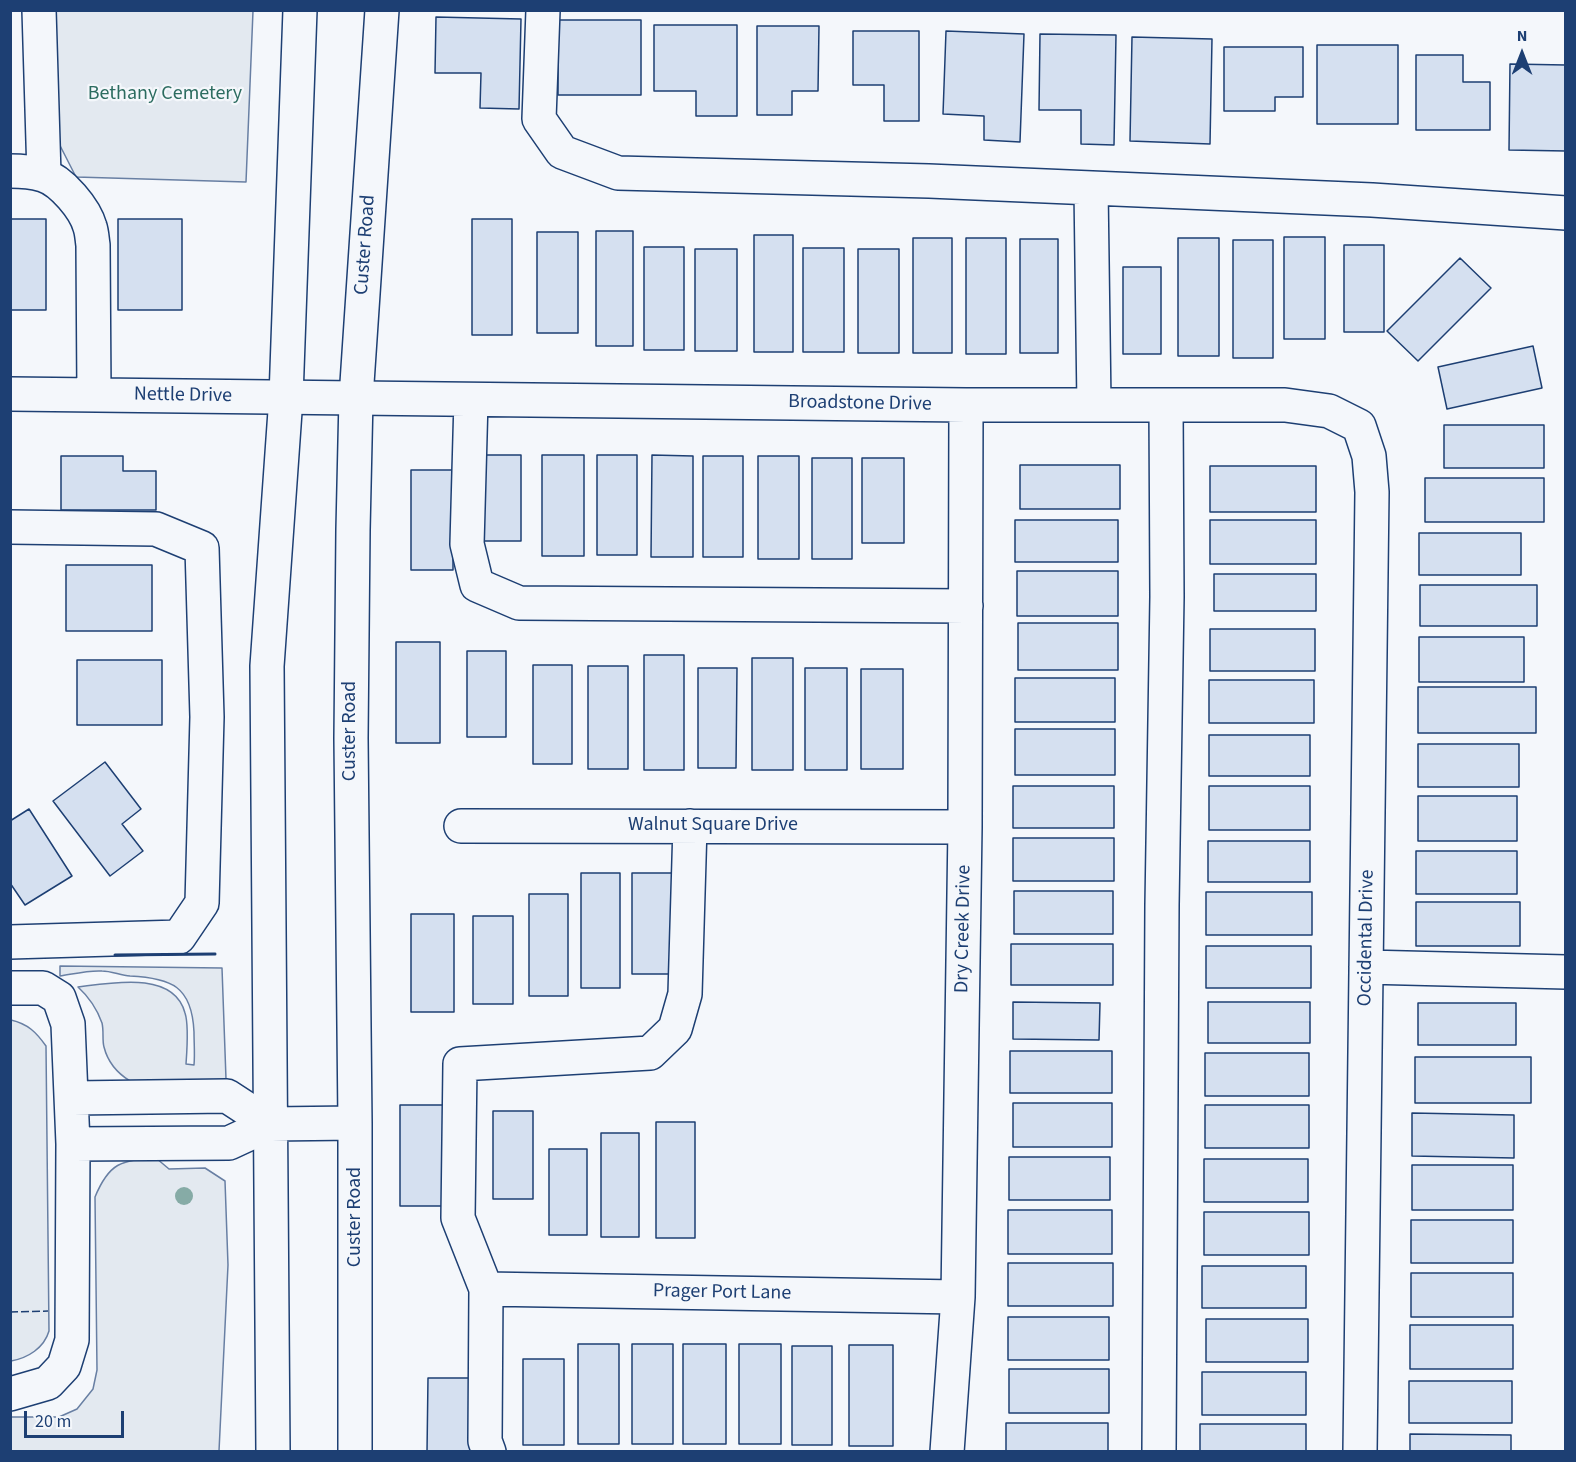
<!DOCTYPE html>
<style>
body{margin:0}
#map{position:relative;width:1576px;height:1462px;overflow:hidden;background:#f4f7fb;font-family:"Source Sans 3",sans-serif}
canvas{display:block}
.frame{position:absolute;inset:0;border:12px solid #1d3f73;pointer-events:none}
.north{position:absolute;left:1492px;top:24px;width:60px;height:60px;-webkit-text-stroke:4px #f4f7fb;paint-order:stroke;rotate:0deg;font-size:16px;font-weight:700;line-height:24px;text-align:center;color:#1d3f73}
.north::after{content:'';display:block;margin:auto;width:21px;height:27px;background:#1d3f73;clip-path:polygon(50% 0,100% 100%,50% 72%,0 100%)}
.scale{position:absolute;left:24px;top:1411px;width:100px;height:27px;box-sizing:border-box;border:3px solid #1d3f73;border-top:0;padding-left:8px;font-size:18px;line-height:21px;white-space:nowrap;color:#1d3f73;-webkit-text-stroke:4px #f4f7fb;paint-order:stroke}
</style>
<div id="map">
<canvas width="1576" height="1462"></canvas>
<div class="frame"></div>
<div class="north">N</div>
<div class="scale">20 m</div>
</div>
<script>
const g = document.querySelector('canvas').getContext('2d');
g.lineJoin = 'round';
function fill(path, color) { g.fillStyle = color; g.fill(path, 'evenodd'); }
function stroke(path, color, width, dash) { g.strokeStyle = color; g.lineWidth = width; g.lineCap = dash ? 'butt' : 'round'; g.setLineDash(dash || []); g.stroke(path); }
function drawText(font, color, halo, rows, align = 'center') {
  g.font = font + ' "Source Sans 3",sans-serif'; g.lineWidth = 4.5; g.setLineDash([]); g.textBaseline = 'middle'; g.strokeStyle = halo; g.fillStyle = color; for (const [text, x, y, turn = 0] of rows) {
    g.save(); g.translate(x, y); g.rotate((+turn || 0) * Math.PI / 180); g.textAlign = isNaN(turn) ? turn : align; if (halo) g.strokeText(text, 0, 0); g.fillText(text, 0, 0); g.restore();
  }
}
const green = new Path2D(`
 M51,11H253L246,182L76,177L49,124Z
 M60,966L222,968L226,1079L221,1082L130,1081C117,1073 108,1063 104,1047C102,1040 104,1031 102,1023C97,1009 89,997 78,987C110,983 174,970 185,1013C189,1025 187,1050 186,1064L194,1065C195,1054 194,1043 194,1032C192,986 171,978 130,976C120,975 111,971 102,971C89,970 73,974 60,976Z
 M11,1020C28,1024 36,1032 46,1046L49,1331C44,1348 28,1358 11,1361Z
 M156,1158L169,1169L205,1168L225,1181L228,1265L219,1451H11L10,1417H59L77,1409L93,1389L97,1370L95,1197C109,1163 121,1160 156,1158Z`);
fill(green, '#e3e9f0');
stroke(green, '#687fa3', 1.5);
const building = new Path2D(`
 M436,17L521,19L519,109L480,108L481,73H435Z
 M558,20H641V95H558Z
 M654,25H737V116H696V91H654Z
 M757,26H819L818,91H792V115H757Z
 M853,31H919V121H884V85H853Z
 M946,31L1024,34L1020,142L984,140V116L943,114Z
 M1040,34L1116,35L1114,145L1081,144V110H1039Z
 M1132,37L1212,39L1210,144L1130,141Z
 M1317,45H1398V124H1317Z
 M1224,47H1303V97H1275V111H1224Z
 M1416,55H1463V82H1490V130H1416Z
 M1510,64L1566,65V151L1509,150Z
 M10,219H46V310H10Z
 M118,219H182V310H118Z
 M472,219H512V335H472Z
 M596,231H633V346H596Z
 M537,232H578V333H537Z
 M754,235H793V352H754Z
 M1284,237H1325V339H1284Z
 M913,238H952V353H913Z
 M966,238H1006V354H966Z
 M1178,238H1219V356H1178Z
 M1020,239H1058V353H1020Z
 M1233,240H1273V358H1233Z
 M1344,245H1384V332H1344Z
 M644,247H684V350H644Z
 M803,248H844V352H803Z
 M695,249H737V351H695Z
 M858,249H899V353H858Z
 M1460,258L1491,288L1418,361L1387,331Z
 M1123,267H1161V354H1123Z
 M1533,346L1542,388L1447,409L1438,367Z
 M1444,425H1544V468H1444Z
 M479,455H521V541H479Z
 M542,455H584V556H542Z
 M597,455H637V555H597Z
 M652,455L693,456V557H651Z
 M61,456H123V471H156V510H61Z
 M703,456H743V557H703Z
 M758,456H799V559H758Z
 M812,458H852V559H812Z
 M862,458H904V543H862Z
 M1020,465H1120V509H1020Z
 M1210,466H1316V512H1210Z
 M411,470H453V570H411Z
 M1425,478H1544V522H1425Z
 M1015,520H1118V562H1015Z
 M1210,520H1316V564H1210Z
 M1419,533H1521V575H1419Z
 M66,565H152V631H66Z
 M1017,571H1118V616H1017Z
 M1214,574H1316V611H1214Z
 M1420,585H1537V626H1420Z
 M1018,623H1118V670H1018Z
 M1210,629H1315V671H1210Z
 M1419,637H1524V682H1419Z
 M396,642H440V743H396Z
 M467,651H506V737H467Z
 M644,655H684V770H644Z
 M752,658H793V770H752Z
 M77,660H162V725H77Z
 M533,665H572V764H533Z
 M588,666H628V769H588Z
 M698,668H737L736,768H698Z
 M805,668H847V770H805Z
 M861,669H903V769H861Z
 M1015,678H1115V722H1015Z
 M1209,680H1314V723H1209Z
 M1418,687H1536V733H1418Z
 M1015,729H1115V775H1015Z
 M1209,735H1310V776H1209Z
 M1418,744H1519V787H1418Z
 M105,762L141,809L122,824L143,851L110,876L53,801Z
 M1013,786H1114V828H1013Z
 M1209,786H1310V830H1209Z
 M1418,796H1517V841H1418Z
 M29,809L72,876L25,905L10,883V821Z
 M1013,838H1114V881H1013Z
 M1208,841H1310V882H1208Z
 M1416,851H1517V894H1416Z
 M581,873H620V988H581Z
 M632,873H673V974H632Z
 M1014,891H1113V934H1014Z
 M1206,892H1312V935H1206Z
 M529,894H568V996H529Z
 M1416,902H1520V946H1416Z
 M411,914H454V1012H411Z
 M473,916H513V1004H473Z
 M1011,944H1113V985H1011Z
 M1206,946H1311V988H1206Z
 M1013,1002L1100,1003L1099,1040L1013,1039Z
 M1208,1002H1310V1043H1208Z
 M1418,1003H1516V1045H1418Z
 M1010,1051H1112V1093H1010Z
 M1205,1053H1309V1096H1205Z
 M1415,1057H1531V1103H1415Z
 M1013,1103H1112V1147H1013Z
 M400,1105H443V1206H400Z
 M1205,1105H1309V1148H1205Z
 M493,1111H533V1199H493Z
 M1412,1113L1514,1115V1158L1412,1156Z
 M656,1122H695V1238H656Z
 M601,1133H639V1237H601Z
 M549,1149H587V1235H549Z
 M1009,1157H1110V1200H1009Z
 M1204,1159H1308V1202H1204Z
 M1412,1165H1513V1210H1412Z
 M1008,1210H1112V1254H1008Z
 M1204,1212H1309V1255H1204Z
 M1411,1220H1513V1263H1411Z
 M1008,1263H1113V1306H1008Z
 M1202,1266H1306V1308H1202Z
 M1411,1273H1513V1317H1411Z
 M1008,1317H1109V1360H1008Z
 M1206,1319H1308V1362H1206Z
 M1410,1325H1513V1369H1410Z
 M578,1344H619V1444H578Z
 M632,1344H673V1444H632Z
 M683,1344H726V1444H683Z
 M739,1344H781V1444H739Z
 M849,1345H893V1446H849Z
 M792,1346H832V1445H792Z
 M523,1359H564V1445H523Z
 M1009,1369H1109V1413H1009Z
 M1202,1372H1306V1415H1202Z
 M428,1378H472L471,1452H427Z
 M1409,1381H1512V1423H1409Z
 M1006,1423H1108V1452H1006Z
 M1200,1424H1306V1452H1200Z
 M1410,1434L1511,1435V1452H1410Z`);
fill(building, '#d5e0f0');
stroke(building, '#1d3f73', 1.5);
const minor = new Path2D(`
 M39,10L44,175
 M543,10L539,119L562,152L618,173L929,181L1372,200L1566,213
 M10,171C21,171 33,172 43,175C62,181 85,209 90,227C92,233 92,239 93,245L94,395
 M1091,188L1094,405
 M10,394L966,405H1285L1329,411L1359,426L1369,456L1372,492L1360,1452
 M471,400L467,544L477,585L519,603L966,606
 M10,527L156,529L202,548L207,717L202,903L179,937L10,942
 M461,826L965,827
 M1366,967L1566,972
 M10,988H43L59,998L68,1024L73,1144L72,1340L64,1366L48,1383L10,1394
 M73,1098L227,1096L270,1124
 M73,1144L229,1143L270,1124
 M486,1289L958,1297
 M489,1452L485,1441L486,1289L458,1218L460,1064L650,1053L675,1029L685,994L690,826
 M947,1452L958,1297L965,827L966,405
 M1159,1452L1162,905L1167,597L1166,405`);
const major = new Path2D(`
 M270,1124L355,1123
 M273,1452L267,666L286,397L300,10
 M355,1452V1123L351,738L353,530L356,398L382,10`);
stroke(minor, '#1d3f73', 36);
stroke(major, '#1d3f73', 36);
stroke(minor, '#f4f7fb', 33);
stroke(major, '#f4f7fb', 33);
stroke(new Path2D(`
 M10,1312L48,1311`), '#1d3f73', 1.5, [8, 3]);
stroke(new Path2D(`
 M115,955L215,954`), '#1d3f73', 3);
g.fillStyle = '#86aba6';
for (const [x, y] of [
 [184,1196]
]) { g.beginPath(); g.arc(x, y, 9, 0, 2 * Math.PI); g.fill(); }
drawText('20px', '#2c6c60', '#f4f7fb', [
 ["Bethany Cemetery",165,95]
]);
drawText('20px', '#1d3f73', '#f4f7fb', [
 ["Custer Road",366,245,-86],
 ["Nettle Drive",183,396,1],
 ["Broadstone Drive",860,404,1],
 ["Custer Road",351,731,-90],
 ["Walnut Square Drive",713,826],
 ["Dry Creek Drive",964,929,-89],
 ["Occidental Drive",1367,938,-89],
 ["Custer Road",356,1217,-90],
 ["Prager Port Lane",722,1293,1]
]);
</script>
